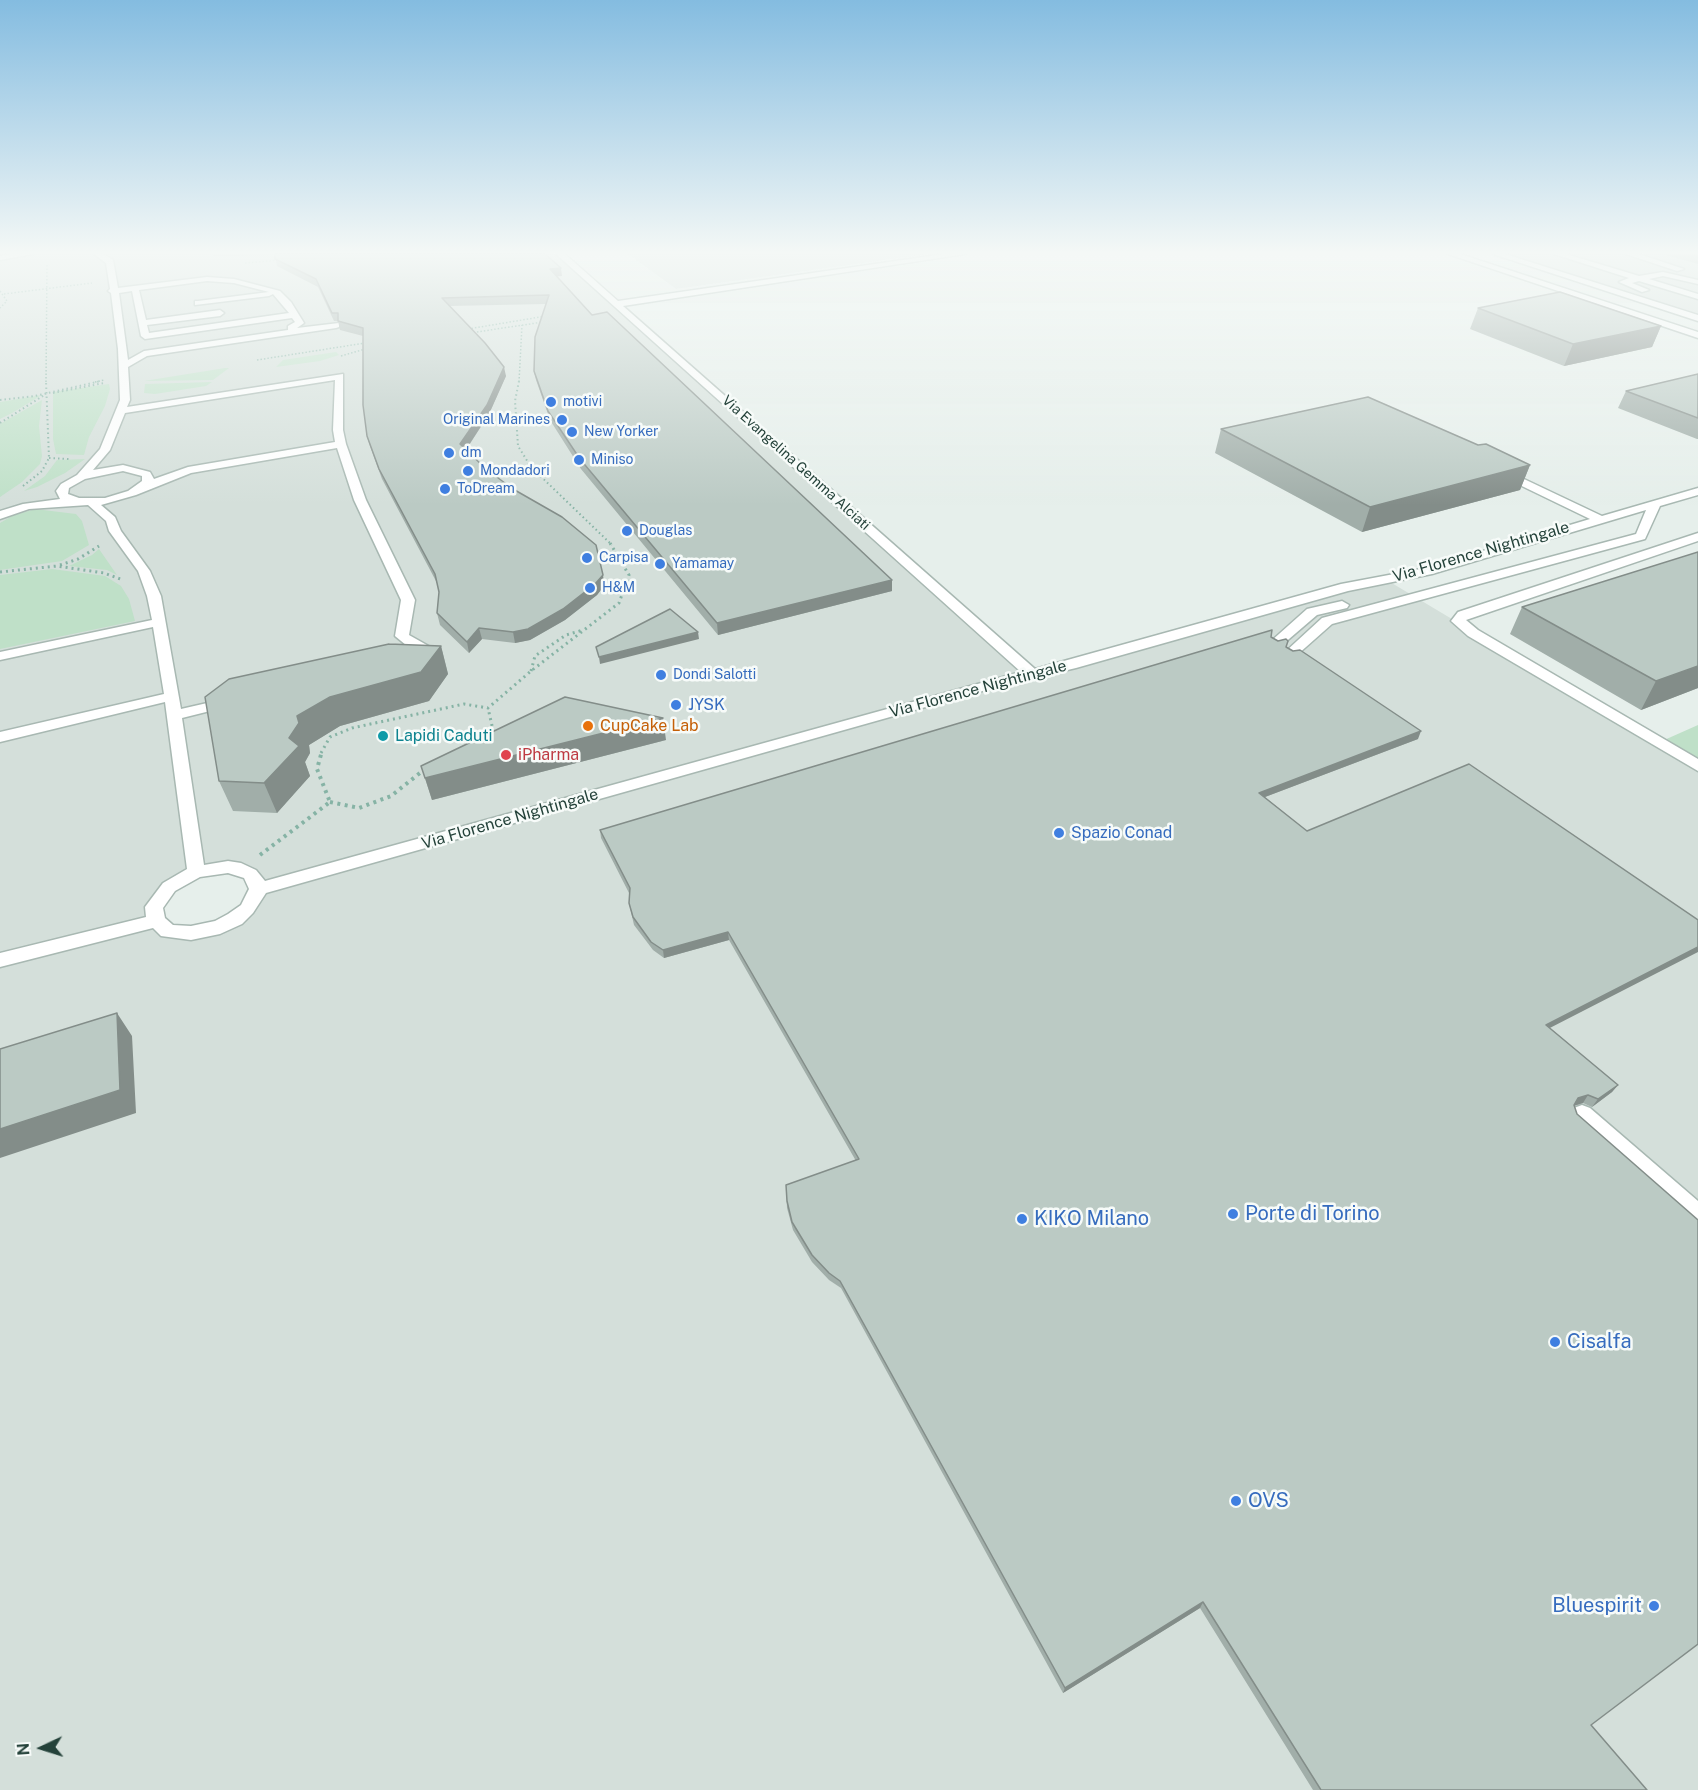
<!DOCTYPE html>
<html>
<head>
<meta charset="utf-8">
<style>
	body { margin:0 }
	#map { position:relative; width:1698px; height:1790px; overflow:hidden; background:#e6efeb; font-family:"Public Sans",sans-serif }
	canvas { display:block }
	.north { position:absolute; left:12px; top:1718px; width:60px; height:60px; -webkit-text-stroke:4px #f7fbf9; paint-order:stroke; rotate:266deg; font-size:16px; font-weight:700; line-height:24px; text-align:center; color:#24423a }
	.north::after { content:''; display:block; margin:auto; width:21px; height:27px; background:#24423a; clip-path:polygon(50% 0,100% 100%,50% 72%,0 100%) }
</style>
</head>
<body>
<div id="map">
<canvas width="1698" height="1790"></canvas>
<div class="north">N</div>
</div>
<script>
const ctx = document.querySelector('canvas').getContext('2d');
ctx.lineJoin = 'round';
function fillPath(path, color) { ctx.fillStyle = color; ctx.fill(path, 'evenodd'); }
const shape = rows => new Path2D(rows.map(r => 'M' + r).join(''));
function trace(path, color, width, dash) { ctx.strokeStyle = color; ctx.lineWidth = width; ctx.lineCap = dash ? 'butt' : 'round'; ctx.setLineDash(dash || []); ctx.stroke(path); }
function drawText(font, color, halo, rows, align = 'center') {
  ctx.font = font + ' "Public Sans",sans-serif'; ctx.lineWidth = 5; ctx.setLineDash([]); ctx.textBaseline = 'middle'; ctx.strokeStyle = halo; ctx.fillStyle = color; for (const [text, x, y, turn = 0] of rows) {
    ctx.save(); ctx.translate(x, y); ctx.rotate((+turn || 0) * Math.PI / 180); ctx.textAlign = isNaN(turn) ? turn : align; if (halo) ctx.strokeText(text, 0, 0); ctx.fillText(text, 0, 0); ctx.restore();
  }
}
fillPath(shape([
	[0,254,562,254,1031,673,1385,579,1698,766,1698,1790,0,1790],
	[241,869,256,898,203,932,161,927,154,916,181,879],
	[628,254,928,254,676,289],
	[1506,254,1698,254,1698,314]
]), '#d4dfda');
fillPath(shape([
	[336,352,339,355,320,361,276,367,283,360],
	[225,368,229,368,213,380,144,381],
	[212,382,206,386,155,394,144,393,145,384],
	[109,384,110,389,105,406,89,437,84,455,56,454,53,439,53,392],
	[42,395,12,413,0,419,0,402],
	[42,400,39,426,42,456,40,464,22,482,0,497,0,424],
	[85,459,65,473,37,487,24,491,45,476,57,460],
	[35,509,76,514,82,521,89,545,62,561,0,570,0,523,12,516],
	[99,549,117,575,107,570,69,566,92,555],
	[52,569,105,576,121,586,129,599,135,621,0,649,0,575],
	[1698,725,1698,762,1662,741]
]), '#bfe0c8');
const minor = shape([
	[11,254,33,254,0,260,0,256,11,254],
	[94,254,103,254,113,260,118,288,207,277,234,279,280,291,291,302,304,323,297,328,339,323,339,327,336,328,147,356,128,367,130,400,127,407,343,374,343,430,346,444,366,500,415,600,409,635,441,653,434,657,426,656,412,650,395,636,401,600,354,500,337,448,191,473,136,495,101,505,115,517,121,531,150,571,161,596,181,709,229,698,236,702,234,705,182,718,204,865,228,861,241,863,256,870,265,881,1021,672,556,254,565,254,618,301,944,254,965,254,623,306,1035,669,1341,584,1426,568,1590,519,1497,474,1497,470,1505,470,1602,516,1698,488,1698,495,1660,506,1645,539,1332,624,1297,655,1292,656,1285,652,1322,618,1636,534,1646,510,1432,574,1348,591,1076,668,1000,686,266,893,253,913,242,924,220,934,191,940,161,936,153,928,0,967,0,953,146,917,145,907,163,883,187,869,165,702,0,742,0,732,164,694,153,627,0,660,0,652,152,620,147,596,138,571,109,531,106,521,88,505,29,509,0,519,0,511,23,504,60,499,56,491,61,484,77,475,100,449,120,400,118,349,111,293,108,291,110,289,106,263,94,254],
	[207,281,234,283,269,292,198,301,195,301,195,305,269,296,273,294,289,313,149,333,147,325,220,316,224,313,220,310,146,320,139,290,207,281],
	[132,291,141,336,145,339,292,318,295,322,288,326,288,330,144,351,128,360,119,293,132,291],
	[335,380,333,430,335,442,188,467,154,479,150,472,123,465,93,470,110,450,125,413,335,380],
	[123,471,142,476,142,481,128,491,105,498,79,498,68,494,69,488,85,479,123,471],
	[228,873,244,878,249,889,241,905,228,914,215,921,191,926,173,925,165,918,163,908,175,891,200,877,228,873],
	[1448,254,1460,254,1698,332,1698,338,1448,254],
	[1493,254,1505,254,1698,315,1698,321,1493,254],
	[1554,254,1566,254,1639,276,1663,272,1698,280,1698,284,1663,276,1649,279,1698,294,1698,299,1639,281,1632,283,1649,290,1642,292,1619,282,1629,278,1554,254],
	[1626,254,1639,254,1684,269,1677,271,1626,254],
	[1698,533,1698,541,1466,620,1478,630,1698,759,1698,771,1468,636,1451,621,1458,612,1698,533],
	[1342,601,1349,605,1347,608,1317,615,1282,645,1277,646,1270,642,1307,609,1342,601],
	[1582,1105,1590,1108,1698,1201,1698,1225,1690,1222,1574,1120,1571,1114,1574,1108,1582,1105]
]);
trace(minor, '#a8b8b2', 3);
trace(shape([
	[245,263,280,260],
	[0,291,7,301,0,308],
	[4,294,92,283],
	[468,329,546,316],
	[470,333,543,322],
	[341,356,365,349],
	[257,360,365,343],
	[46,382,47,264],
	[95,382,104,380],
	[519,382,522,325]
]), '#86b3a5', 1.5, [1.5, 2]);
trace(shape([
	[519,381,515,401,518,446,531,467,612,545],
	[53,393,104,383],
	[0,400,35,396,101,381],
	[0,423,46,394],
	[49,458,69,459],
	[23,486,42,471,49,458,46,381]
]), '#86b3a5', 2, [1.5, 3]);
trace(shape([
	[60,565,78,559,99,546],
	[0,572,57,566,104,573,123,580],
	[531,671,535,656,566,635,583,630],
	[487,735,493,730,488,708],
	[321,753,330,737,352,728,464,704,488,708,531,671,619,603,629,575,610,543]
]), '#86b3a5', 3, [2, 4]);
trace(shape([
	[330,802,359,808,391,796,425,769],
	[260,855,330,802,317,769,322,751]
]), '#86b3a5', 4, [3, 4.5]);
fillPath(minor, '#fff');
fillPath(shape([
	[212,254,545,254,562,276,557,276,592,315,892,580,892,591,718,635,581,469,550,420,536,380,534,371,546,304,449,306,506,376,489,414,466,450,603,575,604,586,597,595,565,620,530,640,515,643,482,639,469,653,440,625,437,613,439,592,437,583,382,479,370,446,367,436,363,336,340,330,338,321,334,321,318,287,277,266,275,255,213,256],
	[1662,254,1698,254,1698,264],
	[1478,308,1661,326,1652,347,1564,366,1470,329],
	[1698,374,1698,439,1697,439,1618,408,1626,391],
	[1221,429,1530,465,1520,490,1362,532,1215,453],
	[1522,607,1698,688,1641,710,1510,634],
	[1271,637,1418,739,1265,797,1550,1028,1618,1085,1612,1092,1592,1107,1583,1103,1574,1106,1591,1725,1647,1790,1313,1790,1200,1608,1063,1693,841,1288,829,1280,812,1262,793,1230,787,1208,786,1185,856,1161,729,940,664,958,653,950,634,925,629,903,629,893,601,838,600,830],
	[441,646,448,674,429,701,340,726,309,745,310,753,305,762,310,776,277,813,233,811,219,781],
	[666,740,432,800,421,766]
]), '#a1aea9');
fillPath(shape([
	[561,268,562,276,551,277,550,269],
	[1661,326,1652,347,1564,366,1573,344],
	[504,367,506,376,489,414,463,454,460,444],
	[1530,465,1520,490,1362,532,1370,507],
	[603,575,604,586,597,595,565,620,530,640,515,643,513,632],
	[892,580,892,591,718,635,717,623],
	[479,628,482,639,469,653,467,642],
	[698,632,699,639,600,664,599,657],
	[441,646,448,674,429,701,340,726,309,745,310,753,305,762,310,776,277,813,264,783,297,716,330,697],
	[1698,666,1698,688,1641,710,1656,681],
	[663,718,666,740,432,800,425,778],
	[1421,731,1418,739,1257,800,1259,793],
	[728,932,729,940,664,958,663,950],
	[1698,947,1698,952,1542,1032,1546,1025],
	[117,1013,132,1036,136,1113,0,1158,0,1129],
	[1618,1085,1612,1092,1592,1107,1598,1099],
	[1588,1095,1583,1103,1573,1106,1578,1098],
	[1203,1602,1200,1608,1063,1693,1065,1688]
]), '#838d89');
const building = shape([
	[275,254,545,254,561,268,550,269,592,315,607,312,892,580,717,623,580,459,548,411,534,371,535,337,549,295,442,298,485,343,504,367,487,405,460,444,486,469,513,489,562,517,596,545,603,575,595,584,563,609,528,629,513,632,479,628,467,642,437,613,439,592,435,574,379,469,367,436,363,405,363,328,338,321,338,313,332,313,316,279,275,259,275,254],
	[1560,292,1661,326,1573,344,1478,308,1560,292],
	[1698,374,1698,418,1626,391,1698,374],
	[1368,397,1478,445,1486,444,1530,465,1370,507,1221,429,1368,397],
	[1698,552,1698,666,1656,681,1522,607,1698,552],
	[670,609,698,632,599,657,596,647,670,609],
	[1272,630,1271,637,1278,641,1286,639,1288,641,1286,647,1293,651,1300,650,1421,731,1259,793,1307,831,1469,764,1698,920,1698,947,1546,1025,1618,1085,1598,1099,1588,1095,1578,1098,1574,1105,1577,1114,1698,1220,1698,1644,1591,1725,1647,1790,1321,1790,1203,1602,1065,1688,840,1281,829,1273,812,1255,792,1222,787,1201,786,1185,859,1159,728,932,663,950,651,942,633,917,629,903,630,888,600,830,1272,630],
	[389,644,441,646,421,672,330,697,297,716,299,723,289,738,299,746,264,783,219,781,205,697,229,679,389,644],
	[565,697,663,718,425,778,421,766,565,697],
	[117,1013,120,1090,0,1129,0,1049,117,1013]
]);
fillPath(building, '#bbcac4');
trace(building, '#838d89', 1.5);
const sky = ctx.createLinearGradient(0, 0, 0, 505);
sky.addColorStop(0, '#84bce0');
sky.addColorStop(0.5, '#f4f8f6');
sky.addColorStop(1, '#f4f8f600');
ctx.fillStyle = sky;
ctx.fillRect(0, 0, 1698, 505);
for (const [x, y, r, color] of [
	[551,402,6,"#3f7fe0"],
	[562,420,6,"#3f7fe0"],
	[572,432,6,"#3f7fe0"],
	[449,453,6,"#3f7fe0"],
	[579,460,6,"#3f7fe0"],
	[468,471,6,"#3f7fe0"],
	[445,489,6,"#3f7fe0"],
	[627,531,6,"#3f7fe0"],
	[587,558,6,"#3f7fe0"],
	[660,564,6,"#3f7fe0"],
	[590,588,6,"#3f7fe0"],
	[661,675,6,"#3f7fe0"],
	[676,705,6,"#3f7fe0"],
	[588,726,6,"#e8710a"],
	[383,736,6,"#0f9aa8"],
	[506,755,6,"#e0444e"],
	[1059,833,6,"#3f7fe0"],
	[1233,1214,6,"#3f7fe0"],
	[1022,1219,6,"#3f7fe0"],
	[1555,1342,6,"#3f7fe0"],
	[1236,1501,6,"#3f7fe0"],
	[1654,1606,6,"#3f7fe0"]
]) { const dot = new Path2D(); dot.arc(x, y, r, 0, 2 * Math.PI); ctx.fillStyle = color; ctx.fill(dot); trace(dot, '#f7fbf9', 2); }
drawText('14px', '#366cbe', '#f7fbf9', [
	["motivi",563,402],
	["Original Marines",550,420,"right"],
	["New Yorker",584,432],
	["dm",461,453],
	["Miniso",591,460],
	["Mondadori",480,471],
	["ToDream",457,489],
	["Douglas",639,531],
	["Carpisa",599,558],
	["Yamamay",672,564],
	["H&M",602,588],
	["Dondi Salotti",673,675]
], 'left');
drawText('14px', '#24423a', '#f7fbf9', [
	["Via Evangelina Gemma Alciati",796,463,42]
]);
drawText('16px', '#24423a', '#f7fbf9', [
	["Via Florence Nightingale",1481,552,-16],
	["Via Florence Nightingale",978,689,-15],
	["Via Florence Nightingale",510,819,-16]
]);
drawText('16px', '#366cbe', '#f7fbf9', [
	["JYSK",688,705],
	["Spazio Conad",1071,833]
], 'left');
drawText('16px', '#c56008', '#f7fbf9', [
	["CupCake Lab",600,726]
], 'left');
drawText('16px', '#0d838f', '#f7fbf9', [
	["Lapidi Caduti",395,736]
], 'left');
drawText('16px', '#be3a42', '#f7fbf9', [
	["iPharma",518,755]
], 'left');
drawText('20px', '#366cbe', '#f7fbf9', [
	["Porte di Torino",1245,1214],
	["KIKO Milano",1034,1219],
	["Cisalfa",1567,1342],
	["OVS",1248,1501],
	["Bluespirit",1642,1606,"right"]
], 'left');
</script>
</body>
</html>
